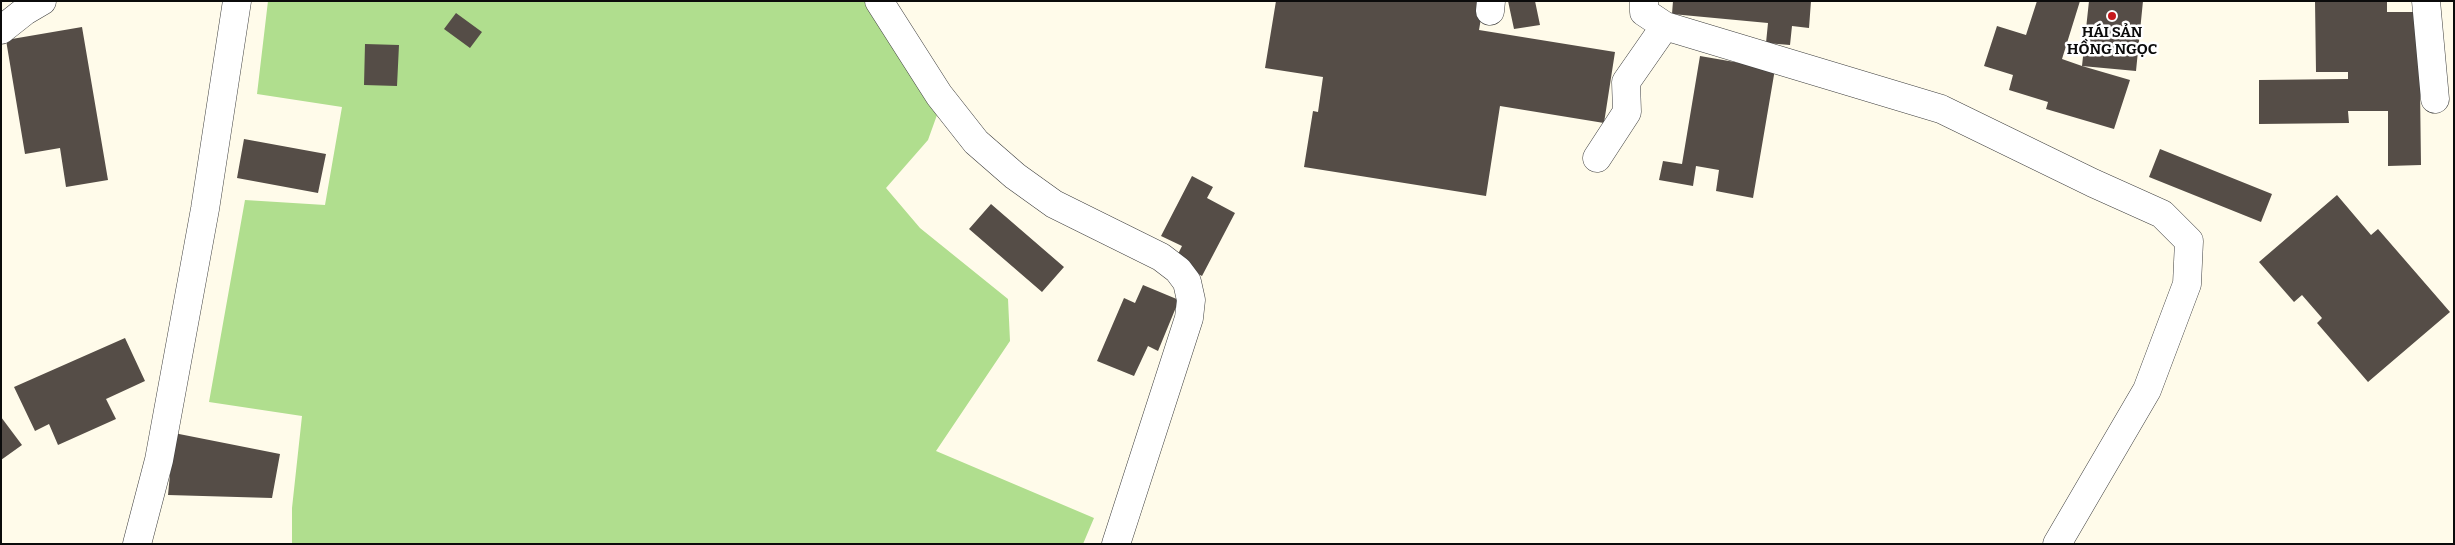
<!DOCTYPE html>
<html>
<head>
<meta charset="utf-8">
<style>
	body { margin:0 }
	#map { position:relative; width:2455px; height:545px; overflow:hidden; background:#fffbea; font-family:Bitter,serif }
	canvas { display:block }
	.frame { position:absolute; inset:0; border:2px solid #0b0b0b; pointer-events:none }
</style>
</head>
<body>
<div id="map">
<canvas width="2455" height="545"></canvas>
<div class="frame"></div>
</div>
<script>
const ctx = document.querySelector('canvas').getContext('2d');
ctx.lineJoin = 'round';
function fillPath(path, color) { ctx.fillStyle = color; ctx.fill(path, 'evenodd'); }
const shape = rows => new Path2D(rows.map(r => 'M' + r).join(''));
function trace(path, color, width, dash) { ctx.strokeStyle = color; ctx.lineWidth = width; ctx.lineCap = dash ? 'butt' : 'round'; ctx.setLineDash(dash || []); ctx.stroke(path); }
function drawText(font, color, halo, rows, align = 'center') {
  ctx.font = font + ' Bitter,serif'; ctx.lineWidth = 5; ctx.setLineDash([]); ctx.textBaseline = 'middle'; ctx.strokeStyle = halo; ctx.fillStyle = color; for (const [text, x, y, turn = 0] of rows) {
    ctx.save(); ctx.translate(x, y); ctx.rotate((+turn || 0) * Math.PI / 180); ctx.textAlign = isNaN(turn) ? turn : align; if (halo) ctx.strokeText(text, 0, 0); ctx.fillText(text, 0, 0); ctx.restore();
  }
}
fillPath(shape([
	[268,1,867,1,937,115,928,140,886,188,920,228,1008,299,1010,341,936,451,1094,518,1083,544,292,544,292,508,302,416,209,402,245,200,325,205,342,107,257,94]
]), '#b0de8e');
fillPath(shape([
	[1276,1,1484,1,1479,30,1615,52,1604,123,1500,106,1486,196,1304,167,1313,111,1318,112,1323,77,1265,68],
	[1508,1,1535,1,1540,25,1514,29],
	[1673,1,1811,1,1809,28,1792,26,1790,45,1766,43,1768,23,1672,14],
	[2037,1,2080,1,2062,59,2082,66,2089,1,2143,1,2136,71,2082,66,2130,80,2114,129,2046,109,2048,102,2009,90,2013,75,1984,66,1997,26,2026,35],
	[2315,1,2387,1,2387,12,2419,12,2421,165,2388,166,2388,111,2348,111,2349,123,2259,124,2259,80,2348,79,2348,72,2316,72],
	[456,13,482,32,470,48,444,29],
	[82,27,108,180,66,187,60,148,25,154,6,40],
	[365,44,399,45,397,86,364,85],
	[1700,56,1775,69,1753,198,1716,191,1719,170,1696,166,1693,186,1659,180,1663,161,1682,164],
	[244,139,326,154,318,193,237,178],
	[2160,149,2272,194,2261,222,2149,177],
	[1192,176,1213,187,1207,198,1235,213,1202,276,1174,262,1182,246,1161,236],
	[2337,195,2371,235,2378,229,2450,312,2368,382,2317,323,2322,318,2302,295,2294,302,2259,262],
	[991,204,1064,267,1042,292,969,229],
	[1143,285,1179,300,1158,351,1148,346,1134,376,1097,361,1124,298,1135,303],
	[125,338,145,381,106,399,116,419,58,445,49,424,35,431,14,387],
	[1,417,22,445,1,460],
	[174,433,280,454,272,498,168,495]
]), '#554d47');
const street = shape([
	[879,1,939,95,976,142,1015,176,1054,204,1161,257,1178,270,1187,282,1191,300,1189,318,1116,544],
	[1644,1,1644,12,1665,26,1941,109,2093,183,2162,214,2189,241,2187,284,2147,390,2057,544],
	[2426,1,2435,99],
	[1490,11,1491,1],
	[1,30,25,11,42,1],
	[1597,158,1627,112,1626,82,1665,26],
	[137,544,159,460,205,209,237,1]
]);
trace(street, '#3e3e3e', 29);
trace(street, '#fff', 28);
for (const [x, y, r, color] of [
	[2112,16,5,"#c6191c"]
]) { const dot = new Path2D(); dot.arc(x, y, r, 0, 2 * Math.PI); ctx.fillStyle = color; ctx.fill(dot); trace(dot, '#fff', 2); }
drawText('bold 15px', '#0b0b0b', '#fff', [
	["HÁI SẢN",2112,33],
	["HỒNG NGỌC",2112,50]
]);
</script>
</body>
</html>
